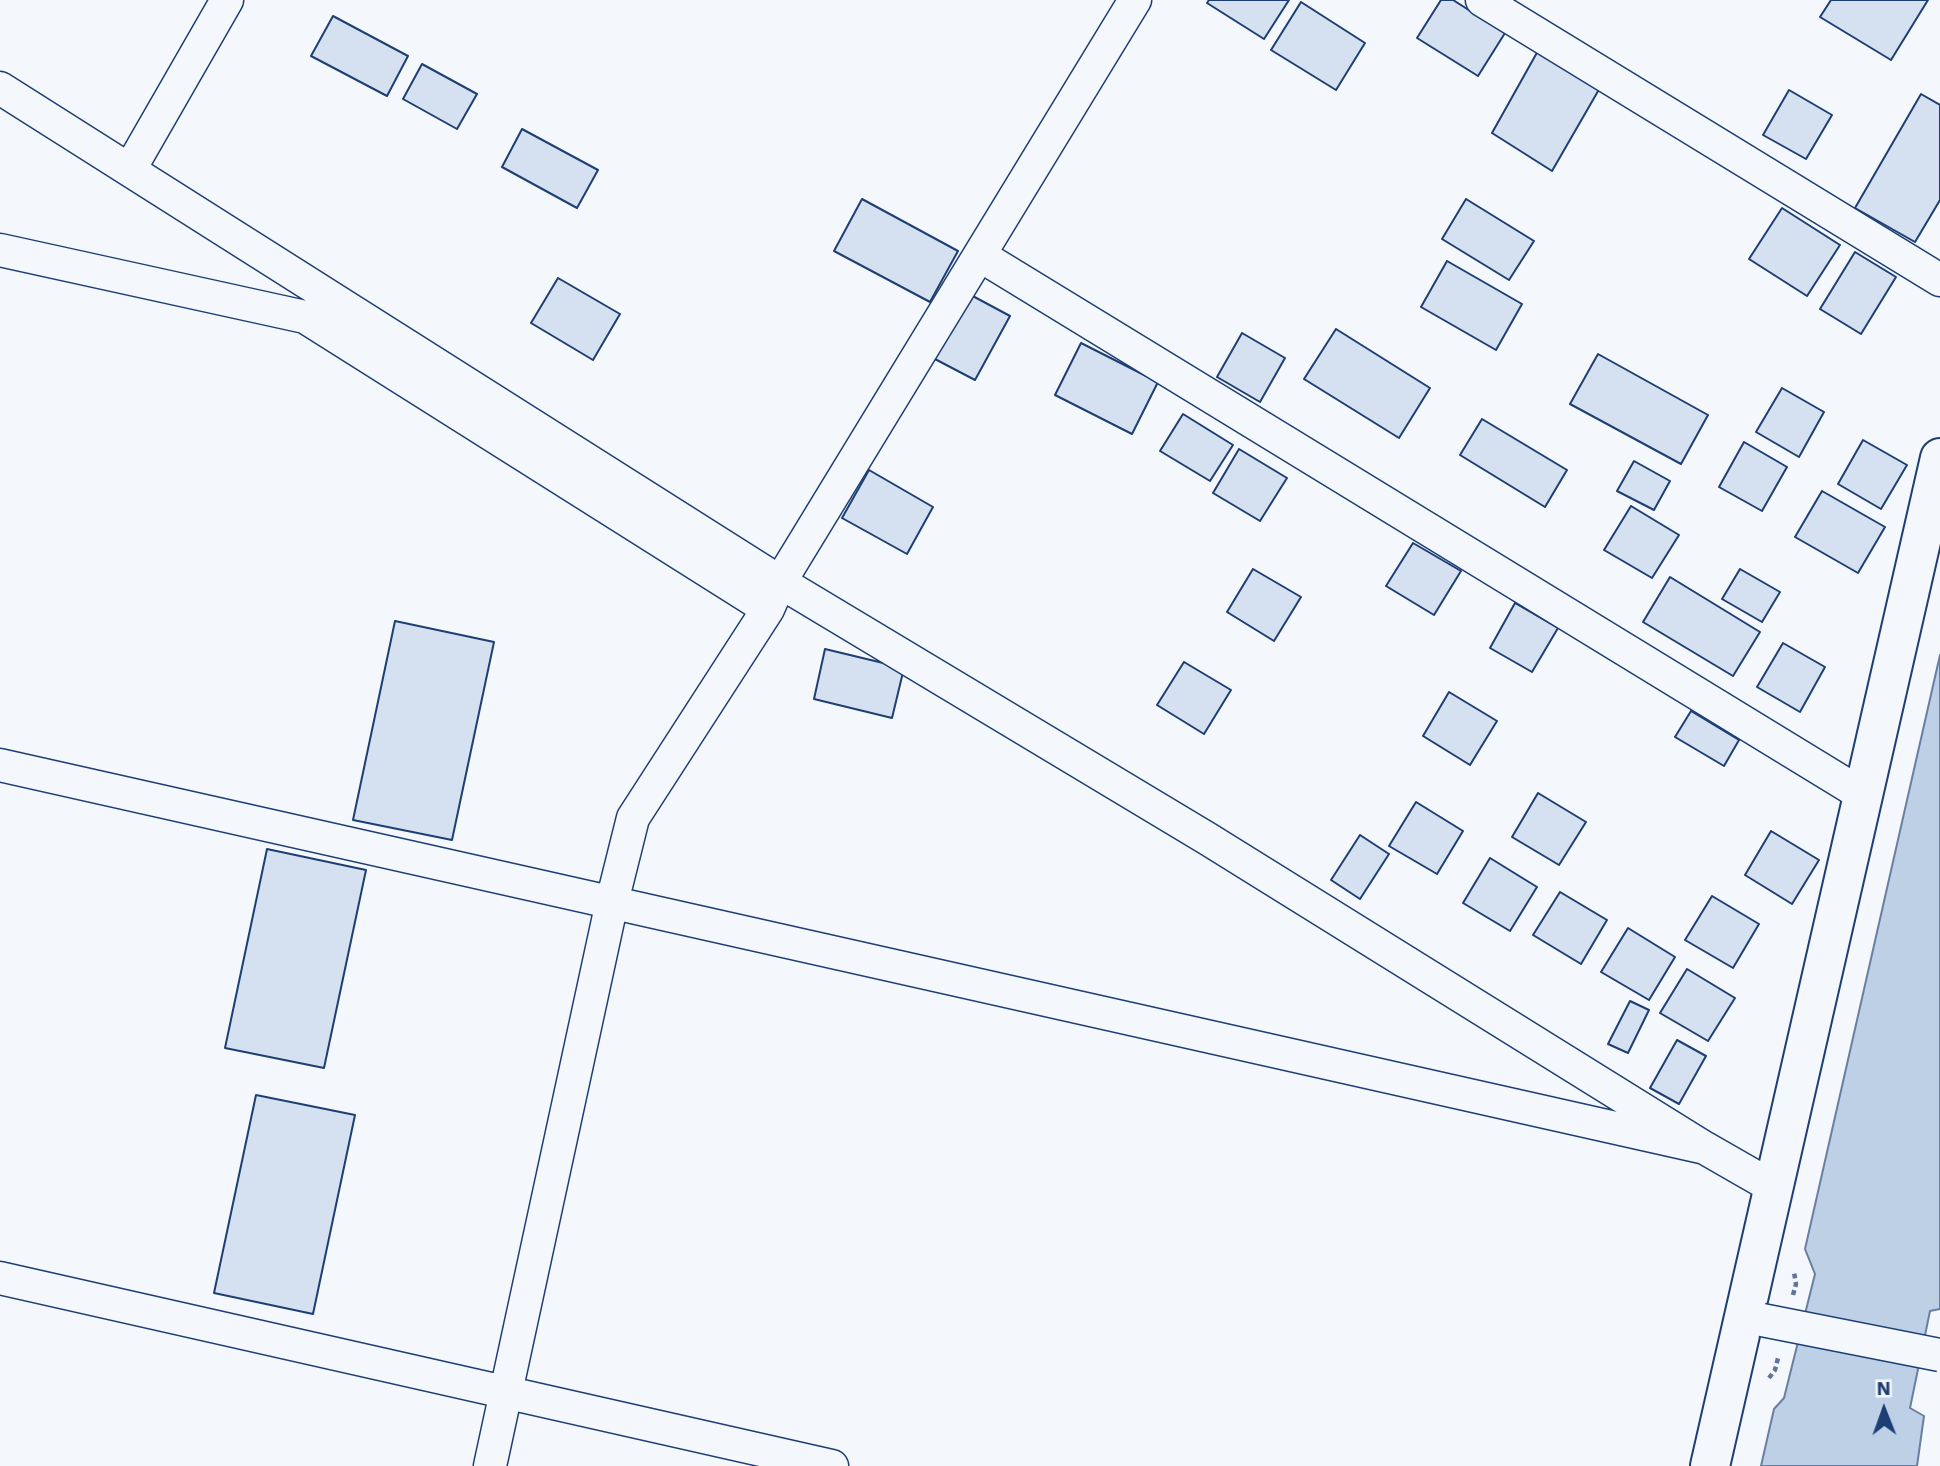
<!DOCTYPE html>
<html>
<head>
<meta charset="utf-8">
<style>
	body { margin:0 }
	#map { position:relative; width:1940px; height:1466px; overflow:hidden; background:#f4f7fb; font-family:"Work Sans",sans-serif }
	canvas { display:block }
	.north { position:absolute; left:1849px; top:1375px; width:70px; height:70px; -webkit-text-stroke:5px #f4f7fb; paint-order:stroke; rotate:359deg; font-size:19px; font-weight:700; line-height:28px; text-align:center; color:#1d3f73 }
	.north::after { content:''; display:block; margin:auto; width:24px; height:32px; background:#1d3f73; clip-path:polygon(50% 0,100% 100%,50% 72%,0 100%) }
</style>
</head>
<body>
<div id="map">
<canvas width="1940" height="1466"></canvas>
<div class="north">N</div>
</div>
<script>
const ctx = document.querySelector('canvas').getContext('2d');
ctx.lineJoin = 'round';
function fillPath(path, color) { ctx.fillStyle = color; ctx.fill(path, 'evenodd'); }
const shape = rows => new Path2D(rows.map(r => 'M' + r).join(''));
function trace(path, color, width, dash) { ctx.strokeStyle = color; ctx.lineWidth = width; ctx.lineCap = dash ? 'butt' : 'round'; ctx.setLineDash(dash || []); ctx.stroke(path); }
const water = shape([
	[1940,655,1940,1309,1930,1311,1910,1408,1924,1416,1917,1466,1761,1466,1774,1409,1784,1398,1815,1274,1805,1249,1940,655]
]);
fillPath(water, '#bed0e5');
trace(water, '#687fa3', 2);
const building = shape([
	[1209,0,1289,0,1264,39,1207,3,1209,0],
	[1441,0,1453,0,1505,33,1478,76,1417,38,1441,0],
	[1831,0,1928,0,1891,60,1820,17,1831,0],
	[1301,2,1365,43,1336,90,1271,50,1301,2],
	[333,16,408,56,387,96,311,56,333,16],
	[1539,49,1601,86,1552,171,1492,133,1539,49],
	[422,64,477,94,457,129,403,99,422,64],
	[1789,90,1832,115,1806,159,1763,135,1789,90],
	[1921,94,1940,105,1940,200,1915,242,1855,208,1921,94],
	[522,129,598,170,577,208,502,167,522,129],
	[862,199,958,251,930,302,834,251,862,199],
	[1466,199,1534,241,1509,280,1442,239,1466,199],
	[1782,208,1840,245,1807,296,1749,259,1782,208],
	[1855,252,1896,277,1861,334,1820,309,1855,252],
	[1447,261,1522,304,1496,350,1421,307,1447,261],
	[558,278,620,314,593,360,531,323,558,278],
	[969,294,1010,316,975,380,933,358,969,294],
	[1336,329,1430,388,1399,438,1304,379,1336,329],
	[1242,333,1285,358,1260,402,1217,377,1242,333],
	[1081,343,1158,382,1132,434,1055,395,1081,343],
	[1598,354,1708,415,1681,464,1570,404,1598,354],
	[1782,388,1824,412,1799,457,1756,432,1782,388],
	[1183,414,1233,445,1210,481,1160,451,1183,414],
	[1482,419,1567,470,1545,507,1460,455,1482,419],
	[1863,440,1907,465,1881,509,1838,484,1863,440],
	[1744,442,1787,467,1762,511,1719,487,1744,442],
	[1239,449,1287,478,1260,521,1213,493,1239,449],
	[1634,461,1670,481,1654,510,1617,491,1634,461],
	[869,470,933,507,907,554,842,518,869,470],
	[1822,491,1885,527,1858,573,1795,537,1822,491],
	[1631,506,1679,535,1652,578,1604,550,1631,506],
	[1413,543,1461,571,1434,615,1386,586,1413,543],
	[1253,569,1301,597,1274,641,1227,612,1253,569],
	[1740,569,1780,592,1762,622,1722,599,1740,569],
	[1670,577,1760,632,1733,676,1643,622,1670,577],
	[1515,603,1558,628,1532,672,1490,648,1515,603],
	[395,621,494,642,452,840,353,820,395,621],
	[1783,643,1825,667,1800,712,1757,687,1783,643],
	[825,649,904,668,892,718,814,699,825,649],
	[1184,662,1231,690,1204,734,1157,705,1184,662],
	[1449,692,1497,721,1470,765,1423,736,1449,692],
	[1691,711,1739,740,1724,766,1675,737,1691,711],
	[1538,793,1586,822,1559,865,1512,837,1538,793],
	[1416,802,1463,831,1437,874,1389,846,1416,802],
	[1771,831,1819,860,1792,904,1745,875,1771,831],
	[1360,835,1389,854,1360,899,1331,880,1360,835],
	[267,849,366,870,324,1068,225,1048,267,849],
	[1490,858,1537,887,1510,931,1463,903,1490,858],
	[1560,892,1607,920,1581,964,1533,935,1560,892],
	[1712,896,1759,924,1733,968,1685,940,1712,896],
	[1628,928,1675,957,1649,1000,1601,972,1628,928],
	[1687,969,1735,998,1708,1041,1660,1013,1687,969],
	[1630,1001,1649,1010,1628,1053,1608,1044,1630,1001],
	[1677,1040,1706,1056,1679,1104,1650,1088,1677,1040],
	[256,1095,355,1115,313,1314,214,1293,256,1095]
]);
fillPath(building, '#d5e0f0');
trace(building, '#1d3f73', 2);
const street = shape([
	[1482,0,1940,280],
	[0,88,780,582,1208,839,1705,1148],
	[130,169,227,0],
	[0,250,305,317,768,609],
	[981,256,1863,795],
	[0,765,1705,1148,1773,1187],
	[0,1278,832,1466],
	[490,1466,612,902,633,818,768,609,780,582,1135,0]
]);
const secondary = shape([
	[1710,1466,1940,458]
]);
trace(street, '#1d3f73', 35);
trace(secondary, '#1d3f73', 42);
trace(shape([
	[1793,1295,1796,1284,1794,1272],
	[1769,1378,1775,1370,1778,1358]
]), '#5e769c', 4.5, [5, 3.5]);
trace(street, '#f4f7fb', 32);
trace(secondary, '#f4f7fb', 38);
const streetBridge = shape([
	[1762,1320,1940,1355]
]);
trace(streetBridge, '#1d3f73', 35, []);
trace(streetBridge, '#f4f7fb', 32);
</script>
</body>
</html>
